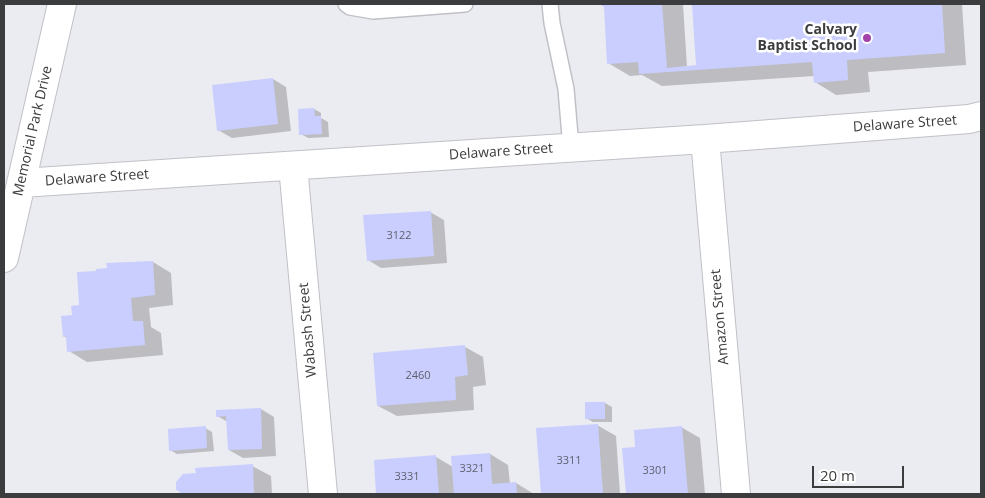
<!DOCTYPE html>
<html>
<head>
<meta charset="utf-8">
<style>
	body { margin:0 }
	#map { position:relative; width:985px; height:498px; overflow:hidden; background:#ebecf2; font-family:"Open Sans",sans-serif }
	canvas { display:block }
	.frame { position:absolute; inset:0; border:5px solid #3b3c3e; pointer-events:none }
	.scale { position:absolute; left:812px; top:466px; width:92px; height:22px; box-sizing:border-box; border:2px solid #3b3c3e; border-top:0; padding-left:6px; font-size:15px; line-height:18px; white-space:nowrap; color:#3b3c3e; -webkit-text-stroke:4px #fff; paint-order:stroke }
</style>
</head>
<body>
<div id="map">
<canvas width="985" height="498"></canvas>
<div class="frame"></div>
<div class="scale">20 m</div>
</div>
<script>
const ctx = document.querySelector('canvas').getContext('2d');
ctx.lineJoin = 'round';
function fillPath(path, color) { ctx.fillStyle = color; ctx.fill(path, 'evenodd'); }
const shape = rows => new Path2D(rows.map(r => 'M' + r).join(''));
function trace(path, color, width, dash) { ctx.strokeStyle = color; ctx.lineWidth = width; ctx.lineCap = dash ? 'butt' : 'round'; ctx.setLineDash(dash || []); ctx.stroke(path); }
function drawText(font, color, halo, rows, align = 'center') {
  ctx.font = font + ' "Open Sans",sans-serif'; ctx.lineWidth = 5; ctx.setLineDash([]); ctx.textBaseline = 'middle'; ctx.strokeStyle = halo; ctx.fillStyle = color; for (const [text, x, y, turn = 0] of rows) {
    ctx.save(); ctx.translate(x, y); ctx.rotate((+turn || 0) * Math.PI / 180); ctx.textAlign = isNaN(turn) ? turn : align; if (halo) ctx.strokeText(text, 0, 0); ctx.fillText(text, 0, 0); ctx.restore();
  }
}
fillPath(shape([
	[601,4,683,4,687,67,698,66,693,4,962,4,966,65,868,72,870,92,836,95,815,82,814,76,662,86,642,75,630,76,608,63,605,7],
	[273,79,286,87,291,131,232,138,218,130],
	[314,109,321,113,321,118,328,122,329,137,308,138,301,134],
	[430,212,444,220,447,263,381,268,368,260],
	[153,262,171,273,173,305,149,308,151,327,161,333,163,355,87,362,69,351,67,338,64,336,98,272],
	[465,347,483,357,486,385,473,387,474,410,397,416,378,406],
	[605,403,612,407,612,422,593,422,586,418],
	[261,409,274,417,276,456,243,458,229,450,228,422,217,416],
	[597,425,616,436,620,494,542,494,537,429],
	[681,427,700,438,705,494,627,494,624,449,636,448],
	[205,428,212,432,214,451,177,454,170,450],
	[490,454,508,465,510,484,516,483,534,494,378,494,376,461,436,457,453,467],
	[252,466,271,476,272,494,181,494,181,492]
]), '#0003');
fillPath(shape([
	[599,4,662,4,667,68,696,65,692,4,942,4,945,53,847,60,848,80,814,83,812,62,639,74,638,62,607,64,604,7],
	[273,78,278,124,217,131,212,85],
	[314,108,315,116,321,116,322,134,299,135,298,109],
	[431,211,434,256,367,261,363,215],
	[153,261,155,295,131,298,133,321,143,321,145,345,67,352,66,336,63,337,61,316,72,315,71,306,79,305,77,272,96,271,96,269,107,268,106,263],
	[465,345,468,375,455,377,456,400,377,406,373,353],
	[585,402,605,402,605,419,585,419],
	[261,408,262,449,228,450,226,416,216,417,216,410],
	[598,424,603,494,541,494,536,428],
	[206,426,207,448,169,451,168,429],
	[682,426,688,494,626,494,622,448,635,447,634,430],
	[490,453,492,484,516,482,517,494,454,494,451,456],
	[436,455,439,494,376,494,374,460],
	[253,464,254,494,180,494,179,491,176,490,176,482,183,474,196,473,195,468]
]), '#c9cefe');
const service = shape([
	[346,4,350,7,373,11,465,4],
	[550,4,552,23,566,89,571,148]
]);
const minor = shape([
	[705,139,736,494],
	[293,166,323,494],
	[21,183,705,139,969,119,981,116],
	[4,258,62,4]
]);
trace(service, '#c0c0c7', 18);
trace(minor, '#c0c0c7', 30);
trace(service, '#fff', 15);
trace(minor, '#fff', 28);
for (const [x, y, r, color] of [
	[867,38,5,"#a242aa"]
]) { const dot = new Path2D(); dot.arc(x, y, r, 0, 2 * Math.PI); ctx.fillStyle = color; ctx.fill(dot); trace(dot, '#fff', 2); }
drawText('11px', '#5e606e', null, [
	["3122",399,236],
	["2460",418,376],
	["3311",569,461],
	["3321",472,469],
	["3301",655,471],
	["3331",407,477]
]);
drawText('bold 14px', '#3b3c3e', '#fff', [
	["Calvary",857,30],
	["Baptist School",857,46]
], 'right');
drawText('14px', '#3b3c3e', '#fff', [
	["Delaware Street",905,124,-4],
	["Memorial Park Drive",33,131,-77],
	["Delaware Street",501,152,-4],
	["Delaware Street",97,178,-4],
	["Amazon Street",720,317,-95],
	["Wabash Street",308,330,-95]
]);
</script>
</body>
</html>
